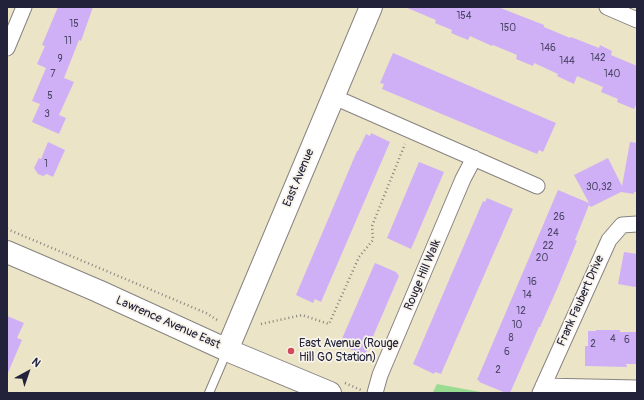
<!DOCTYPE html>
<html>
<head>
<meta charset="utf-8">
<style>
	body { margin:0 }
	#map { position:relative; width:644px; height:400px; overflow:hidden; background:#ece4c6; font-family:Pangolin,sans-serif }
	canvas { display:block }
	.frame { position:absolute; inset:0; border:8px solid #22223b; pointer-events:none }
	.north { position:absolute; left:8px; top:352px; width:40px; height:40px; -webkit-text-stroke:3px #f7f3e8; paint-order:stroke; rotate:40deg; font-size:11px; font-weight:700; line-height:16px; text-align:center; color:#22223b }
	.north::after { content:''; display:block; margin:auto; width:14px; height:18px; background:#22223b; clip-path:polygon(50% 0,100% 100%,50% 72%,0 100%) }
</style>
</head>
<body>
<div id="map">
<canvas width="644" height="400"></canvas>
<div class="frame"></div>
<div class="north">N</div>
</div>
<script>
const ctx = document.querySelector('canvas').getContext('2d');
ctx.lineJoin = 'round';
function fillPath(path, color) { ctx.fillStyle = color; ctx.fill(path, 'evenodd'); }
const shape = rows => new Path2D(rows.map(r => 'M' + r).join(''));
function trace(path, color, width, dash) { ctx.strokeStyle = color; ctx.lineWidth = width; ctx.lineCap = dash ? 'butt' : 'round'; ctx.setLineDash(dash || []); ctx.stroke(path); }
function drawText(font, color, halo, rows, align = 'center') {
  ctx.font = font + ' Pangolin,sans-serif'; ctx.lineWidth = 3.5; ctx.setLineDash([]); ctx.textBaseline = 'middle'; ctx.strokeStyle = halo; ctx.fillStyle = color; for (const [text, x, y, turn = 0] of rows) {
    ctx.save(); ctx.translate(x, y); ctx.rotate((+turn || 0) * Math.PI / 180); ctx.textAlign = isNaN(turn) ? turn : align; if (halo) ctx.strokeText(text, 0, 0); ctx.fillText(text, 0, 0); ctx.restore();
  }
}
fillPath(shape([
	[437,384,486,393,435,393,433,392]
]), '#9bdc93');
fillPath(shape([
	[58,7,93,7,81,41,79,40,64,78,74,82,59,115,66,118,59,134,32,122,40,104,32,101,46,68,37,64,45,46,42,45],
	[405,7,498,7,544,25,544,27,570,38,571,37,599,48,600,45,612,51,611,55,637,66,637,103,634,109,617,102,618,99,601,92,603,87,577,76,574,84,557,76,558,74,534,63,533,66,516,59,517,55,493,45,492,46,470,36,468,40,451,33,452,30,435,23,436,20],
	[393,53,556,123,543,152,539,150,537,154,382,89,384,84,380,83],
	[371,133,390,142,321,302,315,299,313,303,296,295,357,151,358,151,366,134,370,136],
	[48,142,65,150,53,177,47,174,43,176,38,174,34,168,39,158,41,159],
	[630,142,637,143,637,192,634,192,634,194,621,192,591,207,589,205,575,240,577,241,557,289,540,327,539,327,510,393,506,393,479,382,480,381,477,380,558,190,589,203,574,175,608,158,622,186],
	[419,162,444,172,411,249,387,238],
	[487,198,513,209,441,374,435,372,434,374,413,364,483,201,485,202],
	[624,252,637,254,637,286,636,286,635,287,618,284],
	[375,263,396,272,399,276,365,355,347,348,348,344,341,341],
	[7,316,24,323,17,338,22,340,7,375],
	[596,330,620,330,620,332,637,332,637,364,626,364,627,367,585,366,585,346,588,346,588,331,596,331]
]), '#cfb0f6');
const lane = shape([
	[209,393,227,351]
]);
const street = shape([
	[607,7,637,20],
	[7,48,24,7],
	[334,97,537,186],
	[543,386,637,388],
	[375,393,380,375,463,179,474,158],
	[540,393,609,240,622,225,637,224]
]);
const secondary = shape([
	[7,252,98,291,227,350,330,393],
	[227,350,371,7]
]);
trace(lane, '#878380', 10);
trace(street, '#878380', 17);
trace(secondary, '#878380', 24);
trace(shape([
	[7,229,206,313,219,321],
	[261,324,302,315,329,324,359,257,373,240,372,226,405,144],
	[345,383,361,390]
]), '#878380', 2.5, [1, 3]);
trace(lane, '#fff', 8);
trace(street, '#fff', 15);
trace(secondary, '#fff', 22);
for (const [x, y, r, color] of [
	[291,351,4,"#d1495b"]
]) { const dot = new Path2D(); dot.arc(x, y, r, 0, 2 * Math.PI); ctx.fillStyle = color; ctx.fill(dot); trace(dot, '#f7f3e8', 1.5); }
drawText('10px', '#4d466a', null, [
	["154",464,16],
	["15",74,24],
	["150",508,28],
	["11",68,41],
	["146",548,48],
	["142",598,58],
	["9",60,59],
	["144",567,61],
	["7",53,74],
	["140",612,74],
	["5",50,96],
	["3",47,114],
	["1",46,164],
	["30,32",599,187],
	["26",559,217],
	["24",553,233],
	["22",548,246],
	["20",542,258],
	["16",532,282],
	["14",527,295],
	["12",521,311],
	["10",517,325],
	["8",511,338],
	["4",613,339],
	["6",627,340],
	["2",593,344],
	["6",507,352],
	["2",498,370]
]);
drawText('12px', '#22223b', '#f7f3e8', [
	["East Avenue",299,178,-67],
	["Rouge Hill Walk",423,275,-67],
	["Frank Faubert Drive",581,301,-66],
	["Lawrence Avenue East",168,323,24]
]);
drawText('12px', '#22223b', '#f7f3e8', [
	["East Avenue (Rouge",299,344],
	["Hill GO Station)",299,358]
], 'left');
</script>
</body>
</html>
